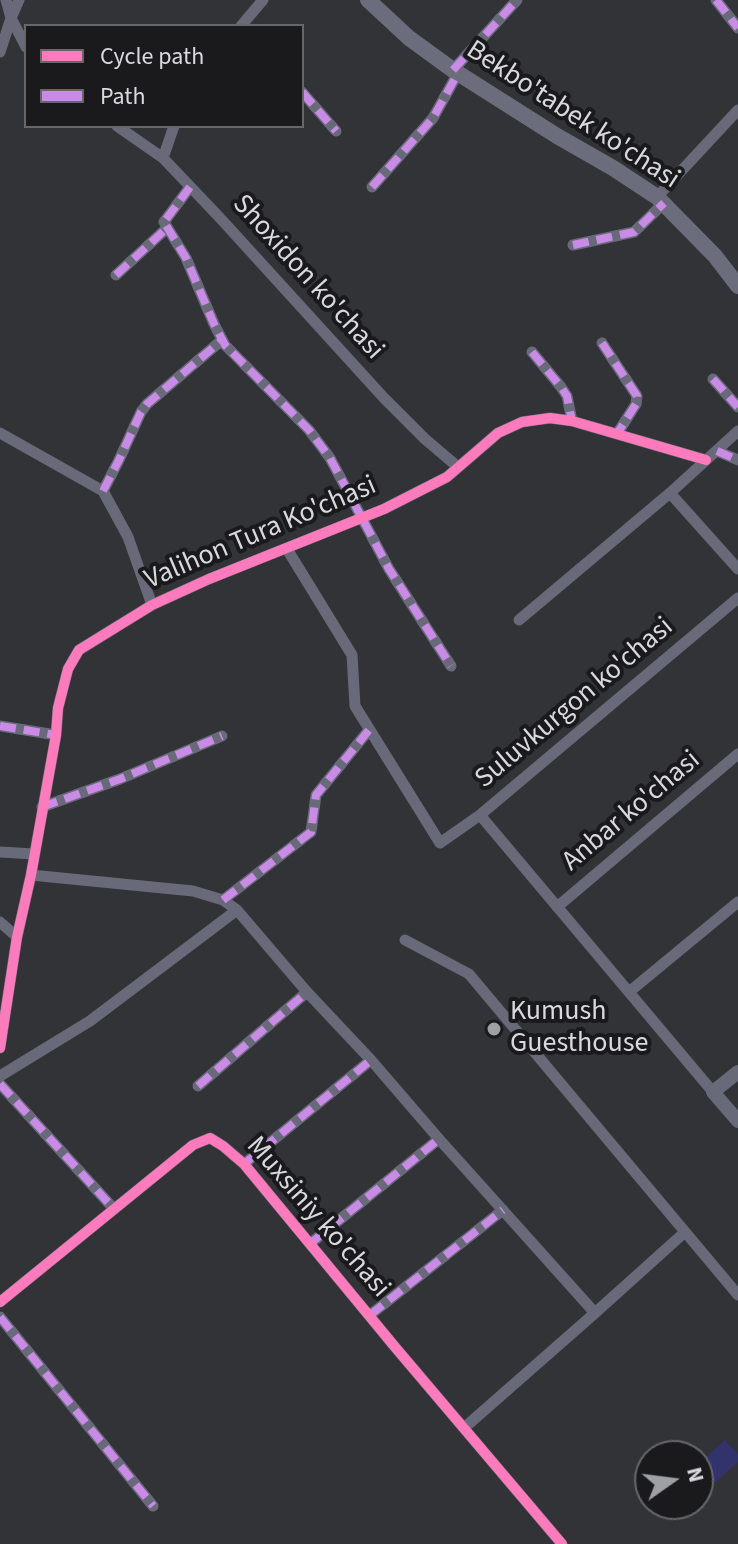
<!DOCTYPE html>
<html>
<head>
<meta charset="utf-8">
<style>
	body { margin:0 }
	#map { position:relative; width:738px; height:1544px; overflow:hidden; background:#323336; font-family:"Source Sans 3",sans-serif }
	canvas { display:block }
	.legend { position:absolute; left:24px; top:24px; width:280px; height:104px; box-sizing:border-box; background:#1a1a1c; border:2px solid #67676a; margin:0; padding:10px 14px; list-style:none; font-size:24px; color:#dadade }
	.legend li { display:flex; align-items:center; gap:16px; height:40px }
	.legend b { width:40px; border:2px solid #67676a }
	.north { position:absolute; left:634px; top:1440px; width:80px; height:80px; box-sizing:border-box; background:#1a1a1c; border:2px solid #67676a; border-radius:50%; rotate:76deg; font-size:22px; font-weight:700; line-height:32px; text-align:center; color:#dadade }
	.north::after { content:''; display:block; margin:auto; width:28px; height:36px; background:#9fa0a3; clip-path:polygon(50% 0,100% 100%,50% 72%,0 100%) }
</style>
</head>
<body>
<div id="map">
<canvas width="738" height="1544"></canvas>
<ul class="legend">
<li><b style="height:10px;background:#fd7abc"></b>Cycle path</li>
<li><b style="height:10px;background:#ca8be6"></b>Path</li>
</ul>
<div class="north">N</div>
</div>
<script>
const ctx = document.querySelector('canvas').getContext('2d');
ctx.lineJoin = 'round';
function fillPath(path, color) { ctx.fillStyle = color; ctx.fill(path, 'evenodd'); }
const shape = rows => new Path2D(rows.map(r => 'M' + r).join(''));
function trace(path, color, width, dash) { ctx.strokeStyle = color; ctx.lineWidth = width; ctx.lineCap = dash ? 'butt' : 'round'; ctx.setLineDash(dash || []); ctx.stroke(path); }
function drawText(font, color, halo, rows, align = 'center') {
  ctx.font = font + ' "Source Sans 3",sans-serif'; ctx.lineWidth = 8; ctx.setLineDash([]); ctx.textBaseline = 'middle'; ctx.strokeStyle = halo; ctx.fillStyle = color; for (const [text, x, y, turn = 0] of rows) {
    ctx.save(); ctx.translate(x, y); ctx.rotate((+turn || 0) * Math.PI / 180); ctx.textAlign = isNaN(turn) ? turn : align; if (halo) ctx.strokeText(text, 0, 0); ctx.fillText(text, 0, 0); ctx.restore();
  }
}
fillPath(shape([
	[725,1440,738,1454,738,1462,709,1488,698,1476,698,1464]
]), '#32336c');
trace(shape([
	[6,0,11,18,26,47],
	[716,0,738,28],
	[241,26,263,0],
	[0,52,11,18,19,0],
	[453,70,517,0],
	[302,92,336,131],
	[117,126,163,158,221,219,384,398,425,439,458,467],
	[163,158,174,126],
	[190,187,164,222,186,258,214,324,225,345,309,430,330,458,389,569,451,666],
	[372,187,433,118,458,73],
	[657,197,738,110],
	[573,245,634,232,664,203],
	[116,275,167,228],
	[602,343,637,396,636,404,617,434],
	[532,352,561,387,567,396,572,421],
	[713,379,738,407],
	[0,433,103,491,128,537,152,605],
	[717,451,738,460],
	[103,491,119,460,141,412,147,404,222,340],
	[670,493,738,569],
	[287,549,352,655,355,706,440,843,480,815,738,598],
	[519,620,670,493,738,431],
	[0,726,56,735],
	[42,807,120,779,222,736],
	[480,815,713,1092],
	[0,852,34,854],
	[31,875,193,891,223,900,237,910,307,992,371,1060,439,1139,595,1313],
	[223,900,311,832,316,795,369,730],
	[557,907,738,754],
	[0,922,17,937],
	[405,940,469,974,738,1295],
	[629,992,738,902],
	[0,1048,17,937,31,875,56,735,58,708,68,669,79,650,152,605,209,579,384,509,447,477,498,433,522,422,550,418,572,421,706,460],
	[0,1076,90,1021,237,910],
	[0,1084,114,1209],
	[198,1086,307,992],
	[244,1164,371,1060],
	[311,1243,439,1139],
	[0,1302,193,1145,210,1138,223,1146,244,1164,395,1347,562,1544],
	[370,1315,503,1210],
	[0,1317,153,1506],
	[464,1428,595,1313,685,1232]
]), '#686a79', 11);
trace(shape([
	[738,1072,713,1092,738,1121]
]), '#686a79', 14);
trace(shape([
	[368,0,409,38,453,70,557,136,613,168,657,197,715,256,738,286]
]), '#6b6d7c', 16);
trace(shape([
	[716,0,738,28],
	[453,70,517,0],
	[302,92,336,131],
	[190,187,164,222,186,258,214,324,225,345,309,430,330,458,389,569,451,666],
	[372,187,433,118,458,73],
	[573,245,634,232,664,203],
	[116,275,167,228],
	[602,343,637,396,636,404,617,434],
	[532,352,561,387,567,396,572,421],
	[713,379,738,407],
	[717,451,738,460],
	[103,491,119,460,141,412,147,404,222,340],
	[0,726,56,735],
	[42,807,120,779,222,736],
	[223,900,311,832,316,795,369,730],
	[0,1084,114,1209],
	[198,1086,307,992],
	[244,1164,371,1060],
	[311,1243,439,1139],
	[370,1315,503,1210],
	[0,1317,153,1506]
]), '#ca8be6', 8, [16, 8]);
trace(shape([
	[0,1048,17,937,31,875,56,735,58,708,68,669,79,650,152,605,209,579,384,509,447,477,498,433,522,422,550,418,572,421,706,460],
	[0,1302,193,1145,210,1138,223,1146,244,1164,395,1347,562,1544]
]), '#fd7abc', 10);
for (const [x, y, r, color] of [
	[494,1029,8,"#9fa0a3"]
]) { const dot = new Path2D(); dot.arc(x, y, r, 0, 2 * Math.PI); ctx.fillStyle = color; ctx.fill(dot); trace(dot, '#1a1a1c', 3); }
drawText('28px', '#dadade', '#1a1a1c', [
	["Bekbo'tabek ko'chasi",572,116,33],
	["Shoxidon ko'chasi",307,278,48],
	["Valihon Tura Ko'chasi",261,534,-23],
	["Suluvkurgon ko'chasi",575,704,-40],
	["Anbar ko'chasi",632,812,-40],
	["Muxsiniy ko'chasi",317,1218,49]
]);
drawText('28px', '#dadade', '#1a1a1c', [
	["Kumush",510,1013],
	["Guesthouse",510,1045]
], 'left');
</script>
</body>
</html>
